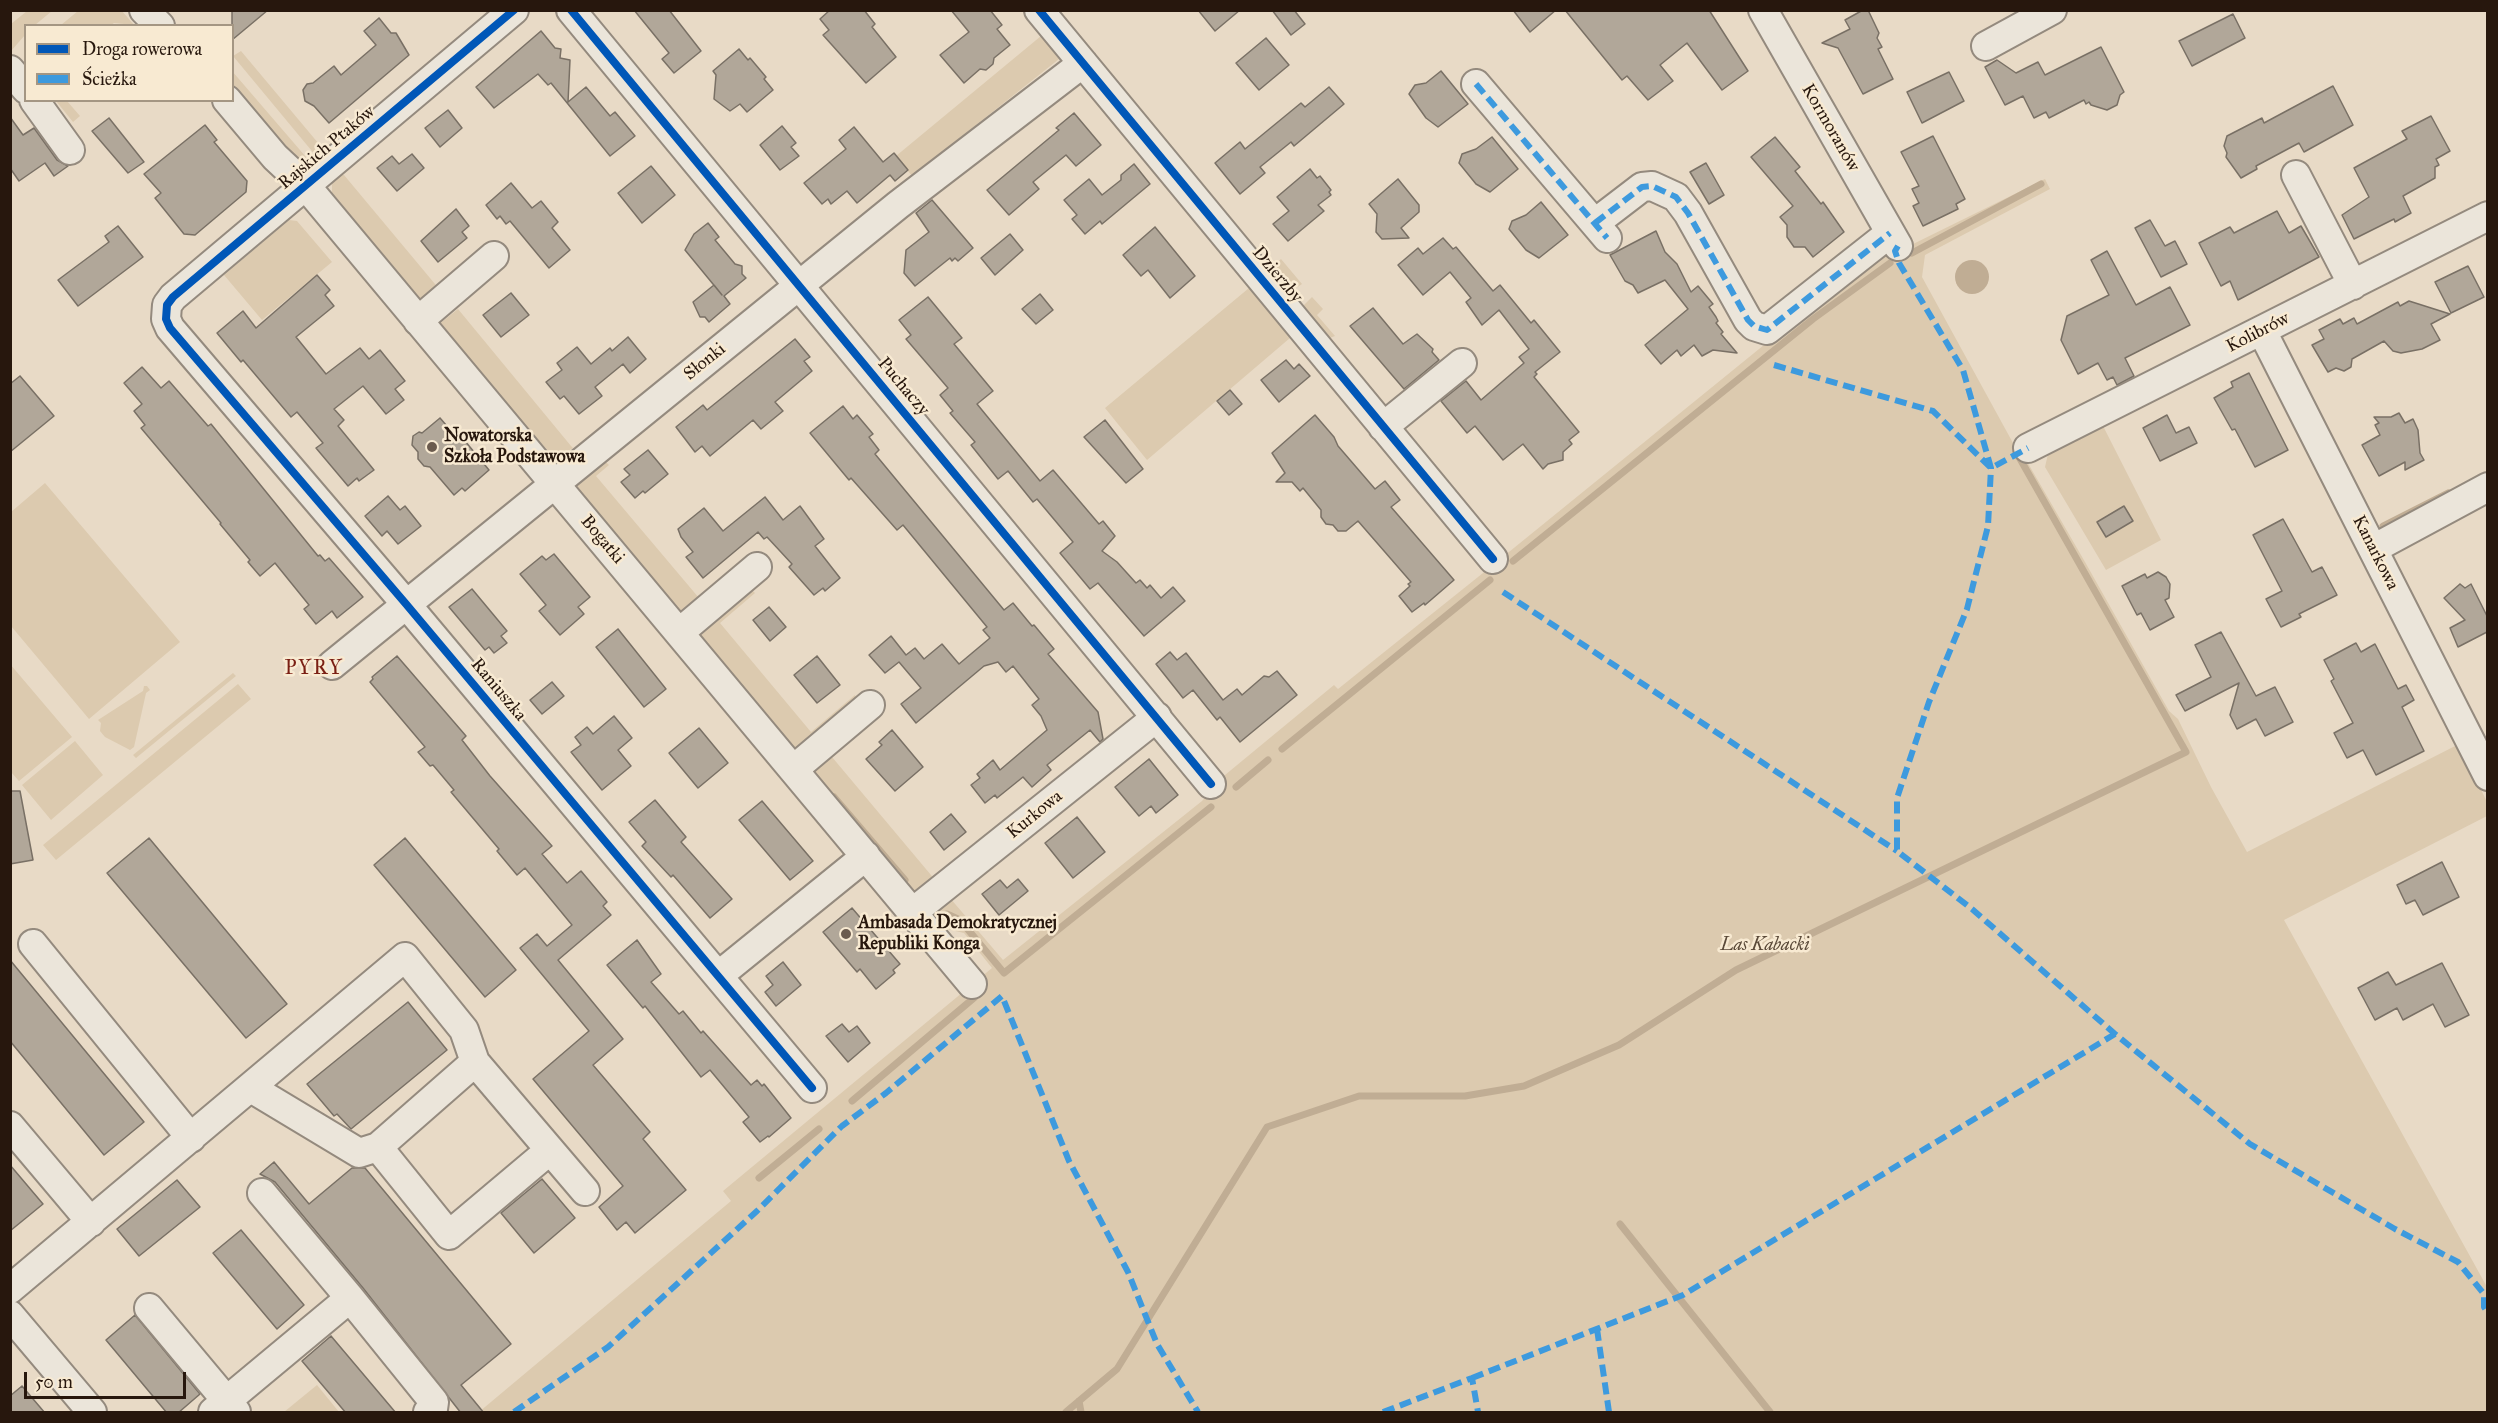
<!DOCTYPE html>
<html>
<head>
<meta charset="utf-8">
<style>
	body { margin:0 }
	#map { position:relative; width:2498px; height:1423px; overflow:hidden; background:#e8dac6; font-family:"IM FELL Great Primer",serif }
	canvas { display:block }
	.frame { position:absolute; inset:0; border:12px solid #27170d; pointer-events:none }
	.legend { position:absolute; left:24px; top:24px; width:210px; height:78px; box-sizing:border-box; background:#f8ead2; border:2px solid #a49683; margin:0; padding:8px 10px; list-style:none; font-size:18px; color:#27170d }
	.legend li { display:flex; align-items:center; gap:12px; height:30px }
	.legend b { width:30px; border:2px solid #a49683 }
	.scale { position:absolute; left:24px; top:1372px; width:162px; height:27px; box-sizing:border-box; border:3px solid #27170d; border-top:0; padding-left:8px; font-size:18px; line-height:21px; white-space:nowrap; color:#27170d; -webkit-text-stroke:4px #f8ead2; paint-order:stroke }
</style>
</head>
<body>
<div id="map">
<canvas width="2498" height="1423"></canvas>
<div class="frame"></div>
<ul class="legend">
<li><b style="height:8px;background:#0057b8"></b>Droga rowerowa</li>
<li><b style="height:8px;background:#3d9ade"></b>Ścieżka</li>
</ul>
<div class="scale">50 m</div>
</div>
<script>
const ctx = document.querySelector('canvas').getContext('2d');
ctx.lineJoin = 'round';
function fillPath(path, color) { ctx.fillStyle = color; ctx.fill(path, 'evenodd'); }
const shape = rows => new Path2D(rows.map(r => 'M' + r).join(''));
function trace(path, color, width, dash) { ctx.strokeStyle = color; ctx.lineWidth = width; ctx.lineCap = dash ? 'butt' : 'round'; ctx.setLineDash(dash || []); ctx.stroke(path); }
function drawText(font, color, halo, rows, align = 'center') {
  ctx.font = font + ' "IM FELL Great Primer",serif'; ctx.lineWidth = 5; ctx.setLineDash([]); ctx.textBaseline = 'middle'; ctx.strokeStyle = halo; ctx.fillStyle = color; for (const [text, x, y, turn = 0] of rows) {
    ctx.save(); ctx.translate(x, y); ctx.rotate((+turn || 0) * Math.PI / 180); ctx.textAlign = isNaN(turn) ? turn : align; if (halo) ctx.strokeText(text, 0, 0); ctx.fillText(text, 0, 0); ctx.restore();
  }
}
fillPath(shape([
	[27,11,52,11,35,25,26,26,25,35,11,51,11,24],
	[78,11,122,11,134,25,114,23,111,25,61,25],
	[1041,36,1059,59,912,176,896,156],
	[241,51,324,150,316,156,233,56],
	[232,71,312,164,305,165,294,159,233,85],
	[56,101,67,101,80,116,73,122],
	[342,174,344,175,440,290,416,303,332,197,332,182],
	[2045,179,2050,189,1925,255,1922,277,2013,443,2029,465,2085,562,2169,711,2178,719,2211,787,2247,852,2459,744,2487,802,2487,816,2284,920,2487,1287,2487,1412,479,1412,731,1201,723,1191,992,968,964,933,938,927,932,914,950,898,1003,960,1202,801,1225,775,1334,685,1338,689,1488,569,1881,250,1890,259,1903,249],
	[289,220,297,221,332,262,262,320,224,275],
	[1281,259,1302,284,1290,292,1267,272],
	[1249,288,1290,338,1147,460,1105,408],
	[1312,297,1323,309,1317,315,1335,336,1327,339,1302,313,1304,305],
	[458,309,571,446,573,448,558,457,553,456,540,442,535,447,438,325],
	[2103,426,2161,540,2106,570,2045,467,2048,454],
	[604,460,609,465,596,476,699,598,681,614,574,490,575,484],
	[45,483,180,642,89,719,11,626,11,512],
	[749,587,755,593,720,623,811,732,855,695,857,703,799,754,790,752,696,632],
	[10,664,72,737,19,781,11,772],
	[233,673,236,676,136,758,133,755],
	[238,684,251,699,56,860,43,845],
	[144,686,147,686,150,690,146,693,134,747,130,750,105,737,100,731,101,723,98,720,143,691],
	[75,741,103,775,51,820,22,785],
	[825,749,832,757,936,881,913,891,809,773],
	[317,1385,339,1412,284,1412]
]), '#dccaaf');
fillPath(shape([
	'1955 277a17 17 0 1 1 34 0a17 17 0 1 1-34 0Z'
]), '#c0ad94');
trace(shape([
	[1912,253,2041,184],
	[2383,526,2448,493],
	[1513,561,1813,319,1890,263],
	[1282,749,1490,580],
	[1236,787,1268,760],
	[834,797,905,880],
	[939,916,947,914,960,920,1004,973,1211,807],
	[852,1101,975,997],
	[759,1178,819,1129],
	[1620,1224,1770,1412],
	[1079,1401,1081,1412],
	[1066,1412,1117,1369,1267,1127,1359,1096,1465,1096,1524,1086,1619,1045,1736,970,2186,752,2019,457]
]), '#c0ad94', 7);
const building = shape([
	[232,10,268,10,232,40,232,10],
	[634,10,669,10,701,51,674,73,662,59,669,53,634,10],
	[830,10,864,10,875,24,872,27,896,57,866,83,823,35,829,30,820,19,830,10],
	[951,10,990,10,1002,25,997,29,1010,45,994,58,993,64,986,70,980,69,964,83,940,55,969,32,951,10],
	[1198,10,1240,10,1215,31,1198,10],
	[1272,10,1294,10,1305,24,1291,35,1272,10],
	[1513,10,1556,10,1530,32,1513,10],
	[1565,10,1709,10,1748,71,1722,90,1687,43,1660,65,1673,81,1648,100,1627,76,1622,80,1565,10],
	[1863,10,1868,10,1879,33,1877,38,1882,47,1878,49,1893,79,1863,94,1838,48,1822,43,1850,29,1845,20,1863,10],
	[2233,14,2245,38,2192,66,2179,41,2233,14],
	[379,18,391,33,396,33,409,55,329,123,314,106,305,101,303,90,307,84,313,83,334,66,341,75,376,45,364,31,379,18],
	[541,31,555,48,561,49,560,58,570,60,568,102,586,87,610,116,615,112,635,136,610,156,551,83,548,85,538,74,494,108,476,87,541,31],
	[1266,38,1289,65,1259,90,1236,63,1266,38],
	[2101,47,2124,92,2120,95,2117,105,2107,110,2091,105,2089,102,2086,104,2084,100,2049,118,2046,112,2034,118,2023,96,2005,105,1985,67,1997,60,2016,73,2038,62,2045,75,2101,47],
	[739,49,748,60,750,58,766,77,764,79,773,90,747,112,740,104,730,111,714,99,716,75,713,71,739,49],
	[1441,71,1468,104,1438,127,1426,118,1409,94,1415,85,1426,83,1441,71],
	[1949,72,1964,101,1922,123,1907,92,1949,72],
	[2333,86,2353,125,2304,152,2299,143,2256,166,2257,169,2241,178,2226,157,2227,153,2224,146,2227,136,2262,118,2264,123,2333,86],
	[1329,87,1344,104,1294,146,1291,142,1260,167,1265,173,1240,194,1215,163,1240,142,1245,149,1301,103,1305,107,1329,87],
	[448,110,462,128,440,147,425,128,448,110],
	[1074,113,1101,145,1076,166,1066,155,1033,182,1039,189,1009,215,987,190,1059,130,1056,128,1074,113],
	[2431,116,2450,151,2436,159,2439,165,2435,167,2435,178,2403,196,2411,213,2395,222,2394,219,2354,239,2342,215,2369,197,2354,168,2407,139,2402,131,2431,116],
	[10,117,23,135,34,128,57,160,68,166,54,176,45,163,19,181,10,168,10,117],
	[109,118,144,162,128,173,92,131,109,118],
	[205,125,217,140,214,142,247,181,246,192,195,235,184,234,155,198,161,193,144,174,205,125],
	[782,126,796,143,791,147,799,156,780,170,760,145,782,126],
	[854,127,883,162,894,153,908,170,895,181,890,175,857,203,847,191,831,204,828,199,822,204,804,183,846,149,839,140,854,127],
	[1933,136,1965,199,1956,204,1958,209,1923,226,1913,206,1919,203,1912,189,1919,186,1901,152,1933,136],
	[1492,137,1518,169,1490,192,1476,184,1459,163,1462,154,1476,149,1492,137],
	[1775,137,1800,167,1795,171,1821,204,1823,202,1844,232,1813,257,1805,247,1794,247,1787,237,1787,225,1780,217,1793,206,1751,157,1775,137],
	[412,154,424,168,397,191,377,168,392,156,399,164,412,154],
	[1706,163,1724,195,1709,204,1690,172,1706,163],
	[1134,164,1150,184,1102,224,1100,221,1085,234,1072,219,1077,215,1064,200,1089,179,1102,195,1121,180,1121,175,1134,164],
	[651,166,675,195,642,223,618,193,651,166],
	[1310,169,1317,178,1320,176,1331,190,1329,192,1331,195,1318,205,1324,211,1288,241,1273,224,1289,211,1277,197,1310,169],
	[1398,179,1419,205,1419,212,1401,228,1409,238,1382,239,1376,232,1377,214,1369,204,1398,179],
	[511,183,532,208,541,201,558,222,552,228,570,250,549,268,510,221,506,224,500,216,497,219,486,205,511,183],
	[932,200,973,248,958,261,955,258,952,261,950,258,915,286,904,273,906,250,929,232,916,213,932,200],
	[1541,202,1568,235,1539,258,1526,250,1509,229,1512,221,1526,215,1541,202],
	[456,209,469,226,462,232,467,238,438,262,421,241,456,209],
	[2277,211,2289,233,2301,226,2319,257,2238,300,2230,281,2221,286,2199,243,2230,227,2234,233,2277,211],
	[2150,220,2165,246,2175,241,2187,264,2161,277,2135,228,2150,220],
	[708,223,719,237,715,240,735,264,742,266,742,274,746,278,724,296,730,304,709,322,705,317,700,317,693,302,714,285,722,295,685,250,694,234,708,223],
	[118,226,143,257,78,306,58,280,109,242,105,236,118,226],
	[1155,227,1195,276,1170,298,1148,270,1141,276,1123,255,1155,227],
	[1656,231,1665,252,1677,264,1691,292,1698,286,1713,304,1709,307,1716,317,1718,321,1716,323,1723,332,1721,334,1737,353,1713,350,1702,356,1694,345,1681,356,1677,350,1661,364,1645,345,1688,309,1665,280,1638,293,1633,285,1625,281,1610,255,1656,231],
	[1010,234,1023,250,995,275,981,258,1010,234],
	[1443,238,1453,249,1456,247,1493,291,1500,285,1531,323,1534,320,1560,352,1535,372,1537,374,1534,377,1579,432,1569,440,1572,444,1563,452,1563,460,1548,464,1543,469,1523,444,1503,460,1475,426,1467,433,1441,401,1466,381,1481,400,1524,363,1519,357,1529,349,1499,310,1482,325,1466,302,1471,298,1450,272,1423,295,1398,265,1418,248,1423,254,1443,238],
	[2107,251,2136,305,2170,287,2190,325,2125,358,2134,376,2117,385,2113,377,2107,380,2098,363,2078,374,2061,340,2067,316,2109,295,2091,260,2107,251],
	[2468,266,2484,297,2451,313,2435,282,2468,266],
	[317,275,330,290,325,295,334,306,296,337,326,374,360,348,369,359,380,350,405,381,395,389,404,400,386,414,363,386,334,409,344,420,338,426,374,470,359,481,357,478,348,486,316,448,323,443,297,412,291,417,243,360,241,362,217,333,243,311,256,328,317,275],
	[511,293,529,315,501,337,483,315,511,293],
	[1040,294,1053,310,1036,324,1022,309,1040,294],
	[928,297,962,338,954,344,993,391,977,404,1040,481,1053,470,1099,524,1103,521,1115,536,1102,551,1117,562,1136,583,1140,580,1147,588,1150,585,1161,598,1173,587,1185,601,1144,636,1098,583,1090,589,1060,553,1073,542,1037,499,1033,502,1008,471,998,479,971,445,975,442,950,413,953,411,940,395,948,388,906,339,911,335,899,320,928,297],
	[2409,301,2450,314,2431,324,2440,340,2422,349,2401,353,2393,351,2384,341,2352,359,2351,367,2344,371,2336,368,2328,372,2312,345,2324,339,2319,330,2340,319,2343,324,2354,318,2357,324,2398,302,2400,306,2409,301],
	[1373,308,1403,344,1417,334,1433,349,1432,352,1439,360,1404,389,1350,326,1373,308],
	[628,337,646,359,630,373,623,364,595,387,602,396,579,414,564,396,560,399,546,382,562,370,557,363,577,347,591,364,610,348,612,351,628,337],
	[795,339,810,357,804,361,812,371,775,402,783,411,761,429,753,420,710,456,702,446,695,452,676,427,703,405,707,410,795,339],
	[1286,360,1294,369,1299,364,1310,376,1279,402,1261,380,1286,360],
	[142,367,161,388,169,381,208,426,211,424,318,556,320,555,325,561,329,558,363,597,337,618,332,611,316,624,304,609,309,605,275,563,260,576,248,562,250,560,220,524,221,523,141,428,145,425,134,411,142,404,124,383,142,367],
	[2249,373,2288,450,2255,467,2235,429,2232,430,2214,398,2233,387,2231,382,2249,373],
	[20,376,54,416,10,452,10,384,20,376],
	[1230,390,1242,404,1229,415,1217,401,1230,390],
	[843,406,853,419,857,415,873,434,869,437,879,450,875,454,1004,610,1013,603,1032,626,1034,625,1054,649,1048,654,1098,712,1103,739,1100,742,1090,730,1047,765,1051,770,1032,787,1023,777,997,798,995,795,985,803,971,785,980,778,977,774,993,760,1000,770,1047,730,1041,716,1032,705,1039,699,1013,666,1006,672,998,662,984,666,916,723,901,704,921,688,899,662,885,673,869,655,891,636,906,655,915,648,924,659,942,644,959,664,990,638,983,630,987,627,903,525,897,530,851,478,849,480,810,433,843,406],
	[2399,413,2405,423,2413,419,2418,430,2420,453,2424,460,2405,470,2405,462,2379,476,2362,445,2380,435,2375,425,2379,423,2374,417,2391,417,2399,413],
	[1315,415,1334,437,1338,446,1375,489,1385,481,1400,500,1391,507,1454,580,1425,605,1424,603,1412,612,1399,596,1410,586,1408,584,1411,582,1358,521,1346,531,1338,531,1333,525,1326,524,1321,517,1321,510,1303,488,1300,491,1292,482,1276,482,1285,473,1272,453,1315,415],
	[2167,415,2176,433,2189,427,2197,443,2160,461,2143,428,2167,415],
	[440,418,453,433,460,435,489,470,465,491,462,488,454,495,430,467,424,466,418,459,418,452,412,445,413,436,419,432,422,433,440,418],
	[1105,420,1143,469,1126,483,1084,437,1105,420],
	[648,450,668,474,645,493,643,491,635,498,621,482,630,475,624,469,648,450],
	[388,496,400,510,405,506,421,526,398,544,387,531,382,536,365,516,388,496],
	[765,497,783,520,800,506,824,539,815,546,840,578,825,591,823,588,814,595,789,567,792,564,767,537,764,539,758,532,703,578,686,557,693,552,681,537,678,529,704,508,723,531,765,497],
	[2124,506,2133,521,2106,537,2097,522,2124,506],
	[2283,519,2312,572,2322,567,2337,595,2299,614,2301,617,2281,627,2266,599,2282,591,2253,535,2283,519],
	[554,554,590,597,578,607,584,614,560,635,539,611,546,605,520,574,542,556,546,560,554,554],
	[2158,572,2166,577,2170,584,2169,598,2165,600,2174,617,2150,630,2141,613,2137,615,2122,586,2145,574,2147,578,2158,572],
	[2460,584,2465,588,2471,584,2487,616,2487,632,2458,647,2450,628,2465,620,2444,598,2460,584],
	[472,589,507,631,501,636,507,643,494,653,489,647,485,650,449,607,472,589],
	[769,607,786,627,770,641,753,620,769,607],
	[618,629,666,689,644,707,596,647,618,629],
	[2221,632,2256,696,2275,687,2293,722,2265,736,2256,719,2237,729,2230,715,2239,683,2185,711,2176,695,2211,677,2195,645,2221,632],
	[2356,643,2361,652,2375,644,2398,689,2406,685,2414,700,2402,707,2424,751,2376,775,2363,750,2347,758,2334,733,2353,723,2331,681,2334,679,2324,660,2356,643],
	[1170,652,1177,660,1186,653,1223,700,1237,689,1242,695,1264,676,1269,677,1277,671,1297,695,1240,742,1220,717,1217,720,1193,690,1183,698,1156,664,1170,652],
	[397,656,466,736,462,740,490,776,552,846,542,854,567,883,581,871,607,902,603,906,611,915,558,960,623,1039,593,1065,650,1132,643,1139,686,1190,635,1233,626,1222,617,1230,599,1207,623,1186,533,1079,589,1031,520,948,537,934,547,946,572,925,525,868,517,875,497,851,499,849,451,792,454,790,433,765,430,766,418,752,425,747,370,682,373,679,372,677,397,656],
	[817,656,840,685,817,703,794,675,817,656],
	[552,682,564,696,542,714,530,700,552,682],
	[614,716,632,738,618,750,631,766,602,790,571,752,581,745,575,737,587,727,593,734,614,716],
	[699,728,728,763,698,788,669,753,699,728],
	[892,730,923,767,895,791,866,759,882,745,879,742,892,730],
	[1149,759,1178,795,1156,813,1151,806,1139,816,1115,787,1149,759],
	[10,791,20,791,33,860,10,864,10,791],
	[655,800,686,837,681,842,732,899,710,918,673,875,671,877,642,846,646,842,629,822,655,800],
	[762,801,813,861,790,880,739,820,762,801],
	[951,814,966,832,944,850,930,832,951,814],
	[1077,817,1105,852,1073,878,1045,843,1077,817],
	[149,838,287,1004,246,1038,107,873,149,838],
	[405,838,516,970,485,997,374,865,405,838],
	[2442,862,2459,897,2423,915,2415,900,2406,904,2397,885,2442,862],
	[1018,879,1028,891,999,915,982,894,1000,880,1007,888,1018,879],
	[852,908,900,964,893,970,895,973,876,989,860,969,857,972,823,932,852,908],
	[637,940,661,974,651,982,679,1014,683,1011,701,1033,703,1031,751,1085,757,1080,762,1086,764,1084,791,1118,769,1137,768,1136,760,1142,743,1122,749,1117,710,1070,701,1077,645,1006,643,1008,607,965,637,940],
	[10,960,144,1122,104,1155,10,1041,10,960],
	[783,962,801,985,776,1006,765,992,773,985,766,976,783,962],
	[2442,963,2469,1015,2445,1027,2433,1004,2403,1020,2397,1008,2375,1020,2358,988,2388,972,2396,985,2442,963],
	[408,1002,447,1050,351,1129,337,1114,334,1116,307,1084,408,1002],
	[842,1024,849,1032,857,1026,870,1043,848,1062,826,1036,842,1024],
	[274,1162,309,1204,352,1168,365,1168,511,1344,461,1385,484,1413,461,1413,363,1288,275,1182,260,1174,274,1162],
	[10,1165,43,1204,10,1231,10,1165],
	[542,1179,575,1218,534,1253,501,1213,542,1179],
	[177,1180,200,1207,139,1256,117,1229,177,1180],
	[241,1230,304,1305,277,1329,213,1253,241,1230],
	[135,1315,200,1394,178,1413,167,1413,106,1340,135,1315],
	[331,1336,396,1413,346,1413,302,1361,331,1336],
	[22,1386,45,1413,10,1413,10,1396,22,1386]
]);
fillPath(building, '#b1a799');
trace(building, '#797065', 1.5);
const minor = shape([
	[144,10,160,26],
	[514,10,173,297,167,305,166,319,170,328,406,604,812,1088],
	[571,10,1211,784],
	[1039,10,1493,559],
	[1763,10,1898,246],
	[1986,46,2052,10],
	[10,70,26,89],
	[1476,84,1607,238],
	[34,100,70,150],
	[227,100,275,157,306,186,972,984],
	[2296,175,2353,285],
	[1595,223,1642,187,1652,186,1676,197,1688,213,1748,320,1754,326,1767,330,1890,233],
	[418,321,494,256],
	[2262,331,2488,776],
	[1383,427,1462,363],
	[2028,448,2488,216],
	[2373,549,2488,487],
	[680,632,757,567],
	[332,665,898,205,1083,63],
	[794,769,870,705],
	[913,912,1157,717],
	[33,944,191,1138],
	[718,976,866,856],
	[475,1062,378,1147,449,1235,550,1150],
	[251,1088,359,1153,378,1147],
	[10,1126,91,1222],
	[10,1289,405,957,464,1030,475,1062,585,1191],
	[350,1298,434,1402,433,1409,428,1412],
	[149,1308,236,1412],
	[10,1315,92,1412],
	[213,1412,350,1298,262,1193]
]);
trace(minor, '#948a7e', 32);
trace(minor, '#ebe5da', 28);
trace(shape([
	[1476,84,1607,238],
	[1595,223,1642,187,1652,186,1676,197,1688,213,1748,320,1754,326,1767,330,1890,233],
	[1898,246,1895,251,1899,263,1963,370,1991,468,1988,526,1967,609,1929,702,1897,798,1897,851,1972,909,2115,1034,2250,1144,2395,1229,2458,1262,2484,1294,2484,1307,2488,1313],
	[1774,365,1933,411,1991,468,2028,448],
	[1503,592,1897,851],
	[1597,1329,1609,1412],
	[1472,1378,1683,1295,2115,1034],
	[514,1412,608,1347,757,1211,842,1126,886,1093,1002,996,1069,1161,1128,1272,1157,1344,1198,1412],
	[1383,1412,1472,1378,1478,1412]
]), '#3d9ade', 6, [12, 6]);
trace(shape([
	[514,10,173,297,167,305,166,319,170,328,406,604,812,1088],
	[571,10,1211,784],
	[1039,10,1493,559]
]), '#0057b8', 8);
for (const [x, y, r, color] of [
	[432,447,6,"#6b5b4e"],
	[846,934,6,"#6b5b4e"]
]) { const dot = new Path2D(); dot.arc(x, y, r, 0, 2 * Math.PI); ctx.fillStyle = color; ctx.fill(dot); trace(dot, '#f8ead2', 2); }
drawText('18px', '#27170d', '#f8ead2', [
	["Kormoranów",1830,128,60],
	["Rajskich Ptaków",327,148,-40],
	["Dzierzby",1277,275,50],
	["Kolibrów",2258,333,-27],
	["Słonki",705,362,-39],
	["Puchaczy",903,387,50],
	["Bogatki",602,540,50],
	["Kanarkowa",2375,553,63],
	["Raniuszka",498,690,50],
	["Kurkowa",1035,815,-39]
]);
drawText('bold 18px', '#27170d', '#f8ead2', [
	["Nowatorska",444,437],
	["Szkoła Podstawowa",444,458],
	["Ambasada Demokratycznej",858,924],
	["Republiki Konga",858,945]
], 'left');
drawText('italic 18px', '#5a4938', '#f8ead2', [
	["Las Kabacki",1765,946]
]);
ctx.letterSpacing = '1.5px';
drawText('21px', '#7a1f14', '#f8ead2', [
	["PYRY",314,669]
]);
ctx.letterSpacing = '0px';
</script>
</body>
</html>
